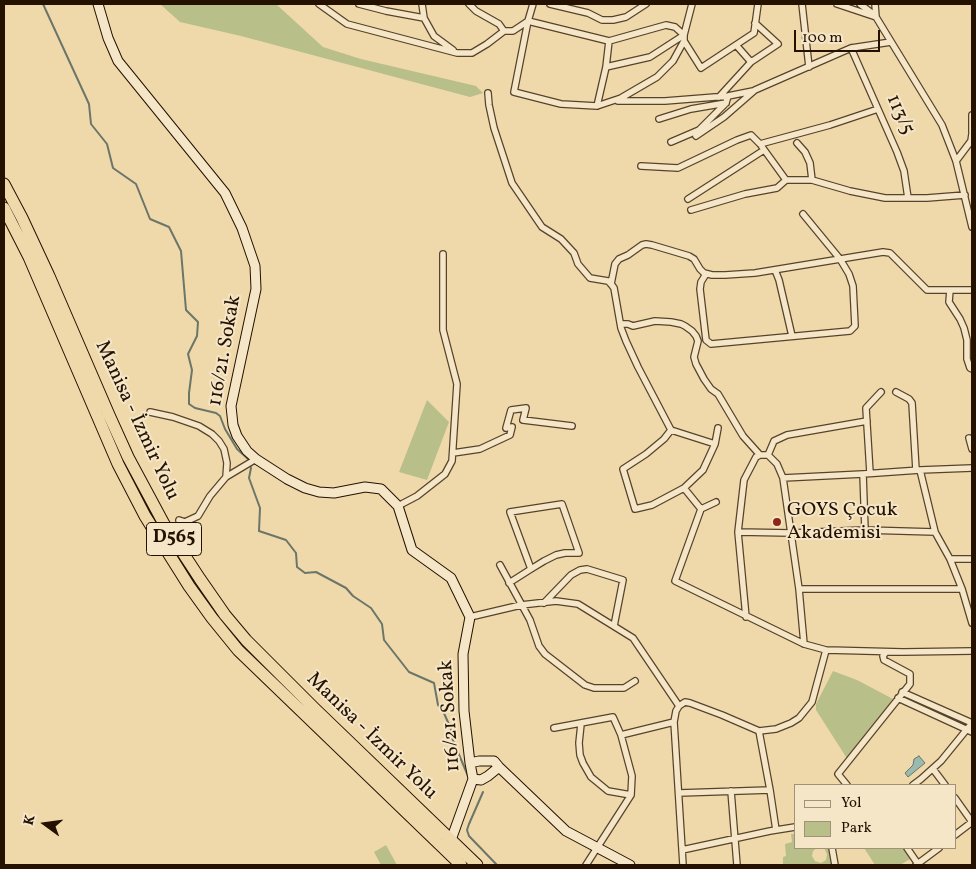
<!DOCTYPE html>
<html>
<head>
<meta charset="utf-8">
<style>
	body { margin:0 }
	#map { position:relative; width:976px; height:869px; overflow:hidden; background:#efd9ab; font-family:Vollkorn,serif }
	canvas { display:block }
	.frame { position:absolute; inset:0; border:5px solid #241100; pointer-events:none }
	.legend { position:absolute; left:794px; top:784px; width:162px; height:65px; box-sizing:border-box; background:#f5e6c8; border:1px solid #a19178; margin:0; padding:6px 9px; list-style:none; font-size:15px; color:#241100 }
	.legend li { display:flex; align-items:center; gap:10px; height:25px }
	.legend b { width:25px; border:1px solid #a19178 }
	.north { position:absolute; left:20px; top:799px; width:50px; height:50px; -webkit-text-stroke:4px #f5e6c8; paint-order:stroke; rotate:284deg; font-size:14px; font-weight:700; line-height:20px; text-align:center; color:#241100 }
	.north::after { content:''; display:block; margin:auto; width:18px; height:22px; background:#241100; clip-path:polygon(50% 0,100% 100%,50% 72%,0 100%) }
	.scale { position:absolute; left:794px; top:30px; width:86px; height:22px; box-sizing:border-box; border:2px solid #241100; border-top:0; padding-left:6px; font-size:15px; line-height:18px; white-space:nowrap; color:#241100; -webkit-text-stroke:4px #f5e6c8; paint-order:stroke }
</style>
</head>
<body>
<div id="map">
<canvas width="976" height="869"></canvas>
<div class="frame"></div>
<ul class="legend">
<li><b style="height:6px;background:#f5e6c8"></b>Yol</li>
<li><b style="height:14px;background:#b9bf89"></b>Park</li>
</ul>
<div class="north">K</div>
<div class="scale">100 m</div>
</div>
<script>
const ctx = document.querySelector('canvas').getContext('2d');
ctx.lineJoin = 'round';
function fillPath(path, color) { ctx.fillStyle = color; ctx.fill(path, 'evenodd'); }
const shape = rows => new Path2D(rows.map(r => 'M' + r).join(''));
function trace(path, color, width, dash) { ctx.strokeStyle = color; ctx.lineWidth = width; ctx.lineCap = dash ? 'butt' : 'round'; ctx.setLineDash(dash || []); ctx.stroke(path); }
function drawText(font, color, halo, rows, align = 'center') {
  ctx.font = font + ' Vollkorn,serif'; ctx.lineWidth = 4; ctx.setLineDash([]); ctx.textBaseline = 'middle'; ctx.strokeStyle = halo; ctx.fillStyle = color; for (const [text, x, y, turn = 0] of rows) {
    ctx.save(); ctx.translate(x, y); ctx.rotate((+turn || 0) * Math.PI / 180); ctx.textAlign = isNaN(turn) ? turn : align; if (halo) ctx.strokeText(text, 0, 0); ctx.fillText(text, 0, 0); ctx.restore();
  }
}
fillPath(shape([
	[160,4,276,4,323,47,361,59,476,86,483,93,470,97,241,36,180,22],
	[427,400,449,422,427,480,399,472],
	[833,671,857,680,893,699,848,760,816,710,816,704],
	[791,834,795,834,795,848,817,848,813,851,812,856,815,861,821,863,826,860,827,854,824,848,821,848,830,848,833,865,783,865,783,857,786,856,785,844,792,842],
	[386,845,397,865,381,865,374,852],
	[864,848,905,848,912,858,900,865,875,865]
]), '#b9bf89');
const water = shape([
	[919,756,925,763,908,777,905,773,913,765,914,759,919,756]
]);
fillPath(water, '#9ab9af');
trace(water, '#6b7669', 1);
trace(shape([
	[43,4,89,104,91,124,107,144,113,168,136,184,150,219,169,227,181,251,186,310,198,322,197,336,188,354,192,370,189,393,189,404,195,408,216,413,220,416,225,429,237,449,248,459,249,462],
	[250,465,251,468,249,478,260,508,259,531,286,540,296,553,297,567,305,573,316,572,346,588,353,596,371,608,382,624,384,640,409,672,434,683,438,705,443,711,451,729,452,738,468,776],
	[483,792,469,824,467,830,469,836,497,865]
]), '#6b7669', 2);
const street = shape([
	[319,4,347,24,457,53,472,53,487,44,504,31,513,31,528,21,533,4],
	[359,4,386,11,424,18],
	[422,4,424,18,434,36,453,50],
	[469,4,476,11,499,24,504,31],
	[550,4,588,13,602,20,613,20,626,17,646,4],
	[802,4,809,67],
	[837,4,876,17],
	[860,4,873,14],
	[875,4,876,17,942,125,956,161,972,227],
	[684,41,701,68,754,33,758,4],
	[736,45,751,62],
	[851,48,897,152,904,171,908,198],
	[606,67,650,57,684,35,675,27,666,25,609,41,528,21,514,92,561,104,597,106,621,98,657,77,673,61,684,41,684,35,692,4],
	[488,93,489,105,494,128,512,183,542,227,561,239,574,253,578,264,590,278,608,281,611,284,614,288,621,328,626,341,638,367,671,430],
	[719,97,751,62,778,44,755,23],
	[618,101,665,101,728,96,753,91],
	[597,106,606,67,609,41],
	[972,115,972,132],
	[659,119,691,109,726,103],
	[696,136,724,117,755,90,851,48,891,42],
	[671,142,699,130,726,103,728,96],
	[797,143,805,152,810,163,812,180],
	[760,144,830,125,878,109],
	[956,161,971,141,972,134],
	[641,166,678,168,737,140,751,135,760,144,786,180],
	[688,199,764,150],
	[691,210,745,194,777,188,786,180,812,180,850,191,885,198,927,198,965,195],
	[775,270,779,280,792,336],
	[706,274,701,282,700,289,706,340,711,344,850,331,855,326,853,286,849,274,840,259,803,214],
	[611,284,615,264,619,259,628,255,642,245,646,244,652,245,689,256,694,259,700,269,704,273,712,275,725,275,755,273,883,252,890,253,927,290,972,290],
	[950,290,949,302,960,319,964,328,967,340,967,359,970,368,972,369],
	[621,324,628,324,633,326,655,321,671,322,681,324,685,326,692,331,696,336,698,341,694,357,696,364,704,379,711,389,718,394,743,436,760,455],
	[896,392,909,399,912,403,916,470],
	[150,412,173,417,199,426,212,434,219,441,224,449,227,463,226,477],
	[671,430,715,444,703,470,684,488,652,505,635,509,623,469,646,454,664,439,671,430],
	[969,438,972,449],
	[715,444,718,428],
	[453,453,480,449,510,435,512,427,506,428,511,410,526,408,523,420,572,426],
	[768,455,774,441,787,435,867,421],
	[920,470,972,468],
	[870,473,866,408,881,392],
	[863,474,865,530],
	[783,478,863,474,920,470,935,532,950,559,962,589,972,623],
	[684,488,701,509],
	[716,502,701,509,675,581,804,644,826,650,903,652,972,651],
	[398,506,417,496,445,474,452,461,457,384,443,330,443,254],
	[179,520,185,522,198,516,210,496,226,477,256,459],
	[738,532,791,533,865,530,935,532],
	[950,559,972,559],
	[500,565,530,620,539,646,545,654,585,685,594,688,624,688,635,681],
	[509,583,531,569,544,561,556,555,565,553,579,553,562,504,510,512,531,569],
	[799,589,962,589],
	[544,603,571,575,580,570,587,569,623,580,614,626],
	[470,617,521,605,556,601,578,604,633,638,679,706],
	[746,617,738,532,744,480,756,457,760,455,768,455,777,464,783,478,799,589,804,644],
	[902,692,972,723],
	[898,698,972,732],
	[581,724,579,743,580,755,583,763,591,777,608,791,631,795],
	[554,728,613,717,621,735],
	[759,731,770,790,776,830],
	[933,769,945,785],
	[847,785,838,774,910,684,910,674,884,660,883,656,886,652],
	[913,785,921,779,941,761,972,723],
	[731,791,737,865],
	[679,793,770,790],
	[955,798,972,822],
	[955,835,972,822],
	[832,848,835,865],
	[907,848,918,864],
	[682,850,770,831,795,827],
	[586,865,631,795,632,776,621,735,674,722],
	[683,865,674,722,676,711,679,706,685,702,690,703,722,715,759,731,776,729,791,723,799,718,812,702,826,650],
	[916,865,939,848]
]);
const secondary = shape([
	[98,4,108,38,118,61,225,193,242,228,255,266,256,289,231,406,233,425,237,436,247,451,256,459,287,479,305,488,319,492,334,493,365,487,381,489,398,506,412,550,451,578,470,617,463,654,464,711,470,763,473,779,451,840],
	[470,763,479,761,494,761,499,767,566,831,630,865],
	[473,779,481,780,488,776,499,767]
]);
const highway = shape([
	[4,184,22,218,49,276,109,415,128,457,164,524,200,579,225,615,246,640,314,708,477,865],
	[4,208,29,257,118,464,145,516,189,586,212,618,238,650,461,865]
]);
trace(street, '#57432b', 8);
trace(secondary, '#241100', 11);
trace(highway, '#241100', 13);
trace(street, '#f5e6c8', 5.5);
trace(secondary, '#f5e6c8', 9);
trace(highway, '#efd9ab', 11);
for (const [x, y, r, color] of [
	[777,522,5,"#8f2418"]
]) { const dot = new Path2D(); dot.arc(x, y, r, 0, 2 * Math.PI); ctx.fillStyle = color; ctx.fill(dot); trace(dot, '#f5e6c8', 2); }
for (const [x, y, w] of [
	[174,539,55]
]) { const box = new Path2D(); box.roundRect(x - w / 2, y - 16.5, w, 33, 4); ctx.fillStyle = '#f5e6c8'; ctx.fill(box); trace(box, '#241100', 1); }
drawText('bold 19px', '#241100', null, [
	["D565",174,539]
]);
drawText('20px', '#241100', '#f5e6c8', [
	["113/5",899,115,66],
	["116/21. Sokak",226,351,-80],
	["Manisa - İzmir Yolu",136,421,65],
	["116/21. Sokak",451,716,-94],
	["Manisa - İzmir Yolu",371,737,44]
]);
drawText('20px', '#241100', '#f5e6c8', [
	["GOYS Çocuk",787,511],
	["Akademisi",787,534]
], 'left');
</script>
</body>
</html>
